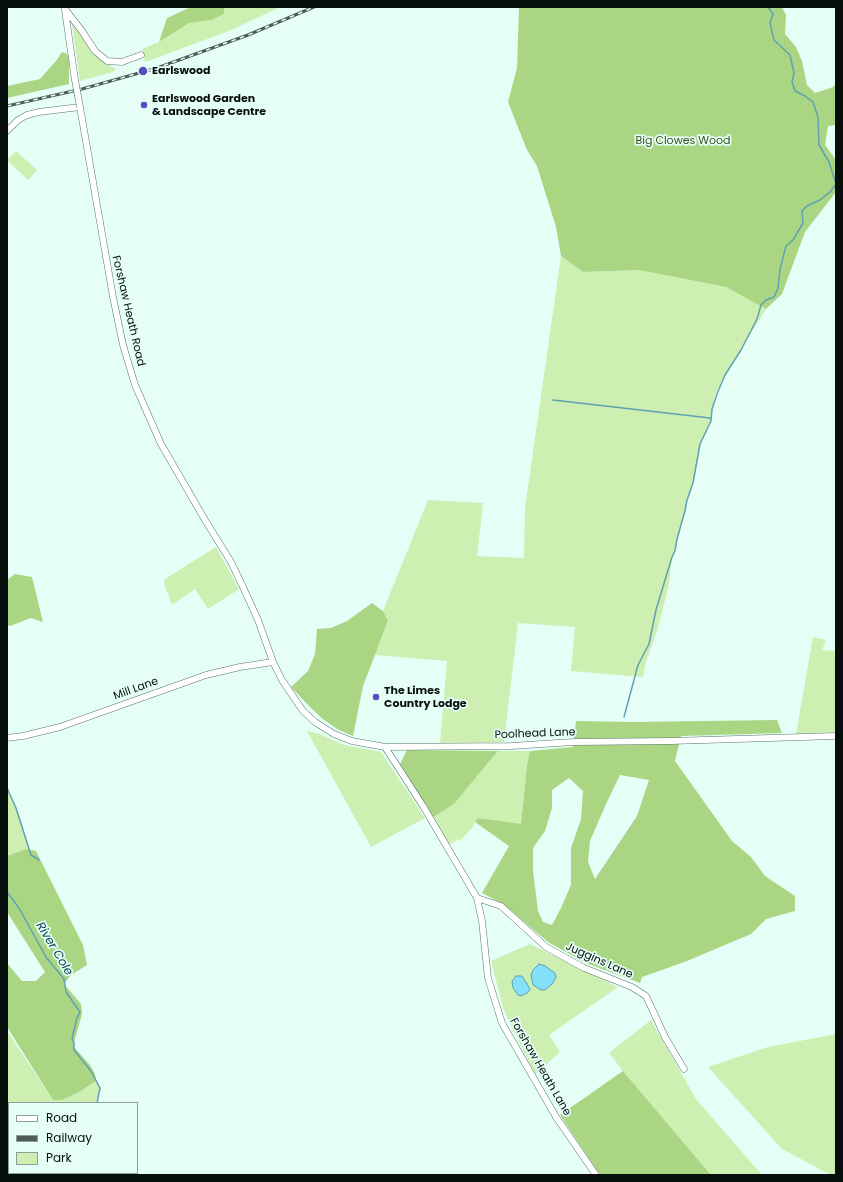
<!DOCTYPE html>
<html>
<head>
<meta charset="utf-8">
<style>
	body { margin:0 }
	#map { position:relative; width:843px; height:1182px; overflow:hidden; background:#e5fef6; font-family:Poppins,sans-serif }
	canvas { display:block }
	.frame { position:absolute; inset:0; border:8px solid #070f0d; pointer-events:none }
	.legend { position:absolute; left:8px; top:1102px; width:130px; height:72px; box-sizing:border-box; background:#e5fef6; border:1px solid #8c9e99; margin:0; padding:5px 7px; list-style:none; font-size:12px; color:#070f0d }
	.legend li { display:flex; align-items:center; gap:8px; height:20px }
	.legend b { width:20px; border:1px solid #8c9e99 }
</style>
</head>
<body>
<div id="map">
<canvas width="843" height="1182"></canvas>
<div class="frame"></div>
<ul class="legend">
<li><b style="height:5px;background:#fff"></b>Road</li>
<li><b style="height:5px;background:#4e5b57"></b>Railway</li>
<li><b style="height:11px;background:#cdefb1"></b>Park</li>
</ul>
</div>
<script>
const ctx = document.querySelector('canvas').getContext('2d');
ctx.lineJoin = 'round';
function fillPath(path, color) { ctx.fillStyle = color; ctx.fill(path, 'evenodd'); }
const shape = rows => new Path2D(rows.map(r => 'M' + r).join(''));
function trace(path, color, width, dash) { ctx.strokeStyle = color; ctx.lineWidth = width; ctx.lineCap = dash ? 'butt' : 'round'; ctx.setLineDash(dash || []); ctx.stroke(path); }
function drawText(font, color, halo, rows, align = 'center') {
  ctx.font = font + ' Poppins,sans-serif'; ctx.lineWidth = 3.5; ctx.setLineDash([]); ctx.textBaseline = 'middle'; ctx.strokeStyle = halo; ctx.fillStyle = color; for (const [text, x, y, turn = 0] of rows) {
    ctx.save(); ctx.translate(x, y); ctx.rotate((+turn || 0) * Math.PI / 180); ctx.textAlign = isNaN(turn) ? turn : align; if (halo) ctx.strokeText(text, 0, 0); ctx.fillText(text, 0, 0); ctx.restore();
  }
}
fillPath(shape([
	[224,7,280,7,229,31,145,62,142,49,159,42,189,23,212,20,224,14],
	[72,23,99,59,116,69,113,72,80,81],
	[16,151,37,170,28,180,7,160],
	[561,256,583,272,639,270,726,287,766,309,725,375,714,397,711,421,700,444,693,483,687,500,685,511,677,539,675,551,672,557,669,584,658,628,646,662,643,677,571,671,575,627,518,623,504,742,440,743,447,661,375,655,388,622,383,611,428,500,483,503,477,556,524,558,525,508],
	[216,547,239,589,208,609,195,589,172,605,164,584,165,579],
	[813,637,826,640,822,650,836,651,836,732,796,734],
	[307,731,320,734,344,745,381,752,425,818,371,847],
	[498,751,530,751,527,765,521,825,478,818,472,828,460,841,459,839,449,845,432,818,454,804],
	[7,788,16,808,30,850,26,849,7,856],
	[530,944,618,987,549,1035,560,1052,535,1074,504,1011,491,961],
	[651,1020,696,1099,762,1175,711,1175,623,1071,609,1053],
	[7,1031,53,1100,62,1100,81,1091,97,1081,100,1088,96,1103,9,1103,9,1173,103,1173,103,1175,7,1175],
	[836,1034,836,1175,831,1175,782,1149,708,1067,768,1047]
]), '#cdefb1');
fillPath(shape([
	[191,7,224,7,224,14,212,20,189,23,159,42,167,18],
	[519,7,782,7,786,15,785,34,796,47,802,61,807,85,815,93,833,87,836,84,836,125,828,126,825,145,836,160,836,192,805,232,782,294,766,309,726,287,639,270,583,272,561,256,556,227,537,166,527,150,508,102,517,68],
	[62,52,67,54,69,60,69,84,7,98,7,86,40,79,56,61],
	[15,574,32,577,43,622,31,618,10,626,7,625,7,580],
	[372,603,383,611,388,621,363,686,353,736,339,730,324,720,310,707,291,687,308,671,315,654,317,629,331,628,347,621],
	[777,720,782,733,681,736,675,761,732,841,751,857,765,876,795,896,795,911,766,919,751,934,687,961,642,977,640,983,586,963,548,942,503,904,482,893,509,846,475,822,478,818,521,824,527,765,530,751,573,747,576,721,632,722],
	[620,775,649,780,637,816,595,879,588,862,590,841,606,804],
	[569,778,583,791,581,819,571,848,571,885,561,908,552,925,543,922,538,911,533,871,533,848,545,831,552,808,552,790],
	[407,750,498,751,454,804,432,818,400,764],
	[26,849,36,851,83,945,87,965,71,975,64,984,81,1004,82,1014,73,1046,90,1065,95,1074,96,1081,81,1091,62,1100,53,1100,7,1027,7,963,22,981,36,981,45,972,7,912,7,856],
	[623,1071,711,1175,600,1175,560,1115]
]), '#aad684');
const water = shape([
	[539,964,545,966,555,973,556,977,553,983,545,990,541,990,533,985,531,975,533,970,539,964],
	[516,976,522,976,529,987,530,990,527,993,521,996,518,995,513,988,512,981,516,976]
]);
fillPath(water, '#85e1fa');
trace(water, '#5fa2b3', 1);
trace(shape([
	[768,7,773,14,770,23,774,40,790,55,794,73,792,82,795,91,805,96,813,102,818,117,819,145,829,162,834,178,836,179],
	[553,400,710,418],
	[624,717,638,665,649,644,656,610,672,557,675,551,677,539,685,511,687,500,693,483,700,444,711,421,712,409,717,394,725,375,741,350,757,319,761,305,766,300,774,297,778,288,780,269,786,246,793,240,803,223,802,211,807,206,820,200,830,192,836,184,834,178],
	[7,788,16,808,31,855,39,860],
	[7,892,19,908,46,957,64,979,66,992,80,1012,77,1018,72,1038,74,1043,74,1050,91,1071,100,1088,97,1103],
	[103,1173,103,1175]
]), '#5fa2b3', 1.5);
const minor = shape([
	[65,9,82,31,95,51,107,61,122,62,141,55],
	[65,10,75,80],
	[7,131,18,120,27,115,39,112,80,107,113,297,123,345,135,385,161,444,205,520,231,562,243,587,258,620,273,662,282,680,303,711,315,722,334,734,352,741,385,747,511,746,574,742,671,741,836,736],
	[7,738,23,736,60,727,206,675,240,667,273,662],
	[385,747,423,806,477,898,482,921,488,978,502,1023,556,1117,596,1175],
	[477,898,501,906,546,947,584,968,632,987,646,996,665,1037,684,1069]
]);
trace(minor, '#5c736c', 7);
trace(minor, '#fff', 6);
const rail = shape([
	[7,106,82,89,157,68,248,35,314,7]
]);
trace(rail, '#4e5b57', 3);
trace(rail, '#e5fef6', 1.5, [4.5]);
const minorBridge = shape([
	[75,80,80,107]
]);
trace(minorBridge, '#5c736c', 7, []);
trace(minorBridge, '#fff', 6);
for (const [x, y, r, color] of [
	[143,71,5,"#574ac2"],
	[144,105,4,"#574ac2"],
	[376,697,4,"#574ac2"]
]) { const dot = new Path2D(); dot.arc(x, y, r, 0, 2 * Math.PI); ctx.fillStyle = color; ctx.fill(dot); trace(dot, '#e5fef6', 1.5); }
drawText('bold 11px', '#070f0d', '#e5fef6', [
	["Earlswood",152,71],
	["Earlswood Garden",152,99],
	["& Landscape Centre",152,112],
	["The Limes",384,691],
	["Country Lodge",384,704]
], 'left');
drawText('11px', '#355018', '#e5fef6', [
	["Big Clowes Wood",683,141]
]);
drawText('11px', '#070f0d', '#e5fef6', [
	["Forshaw Heath Road",128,311,77],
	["Mill Lane",136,689,-20],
	["Poolhead Lane",535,734,-2],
	["Juggins Lane",599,961,24],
	["Forshaw Heath Lane",540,1067,60]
]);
drawText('italic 12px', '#0b4451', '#e5fef6', [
	["River Cole",54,949,59]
]);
</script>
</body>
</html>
